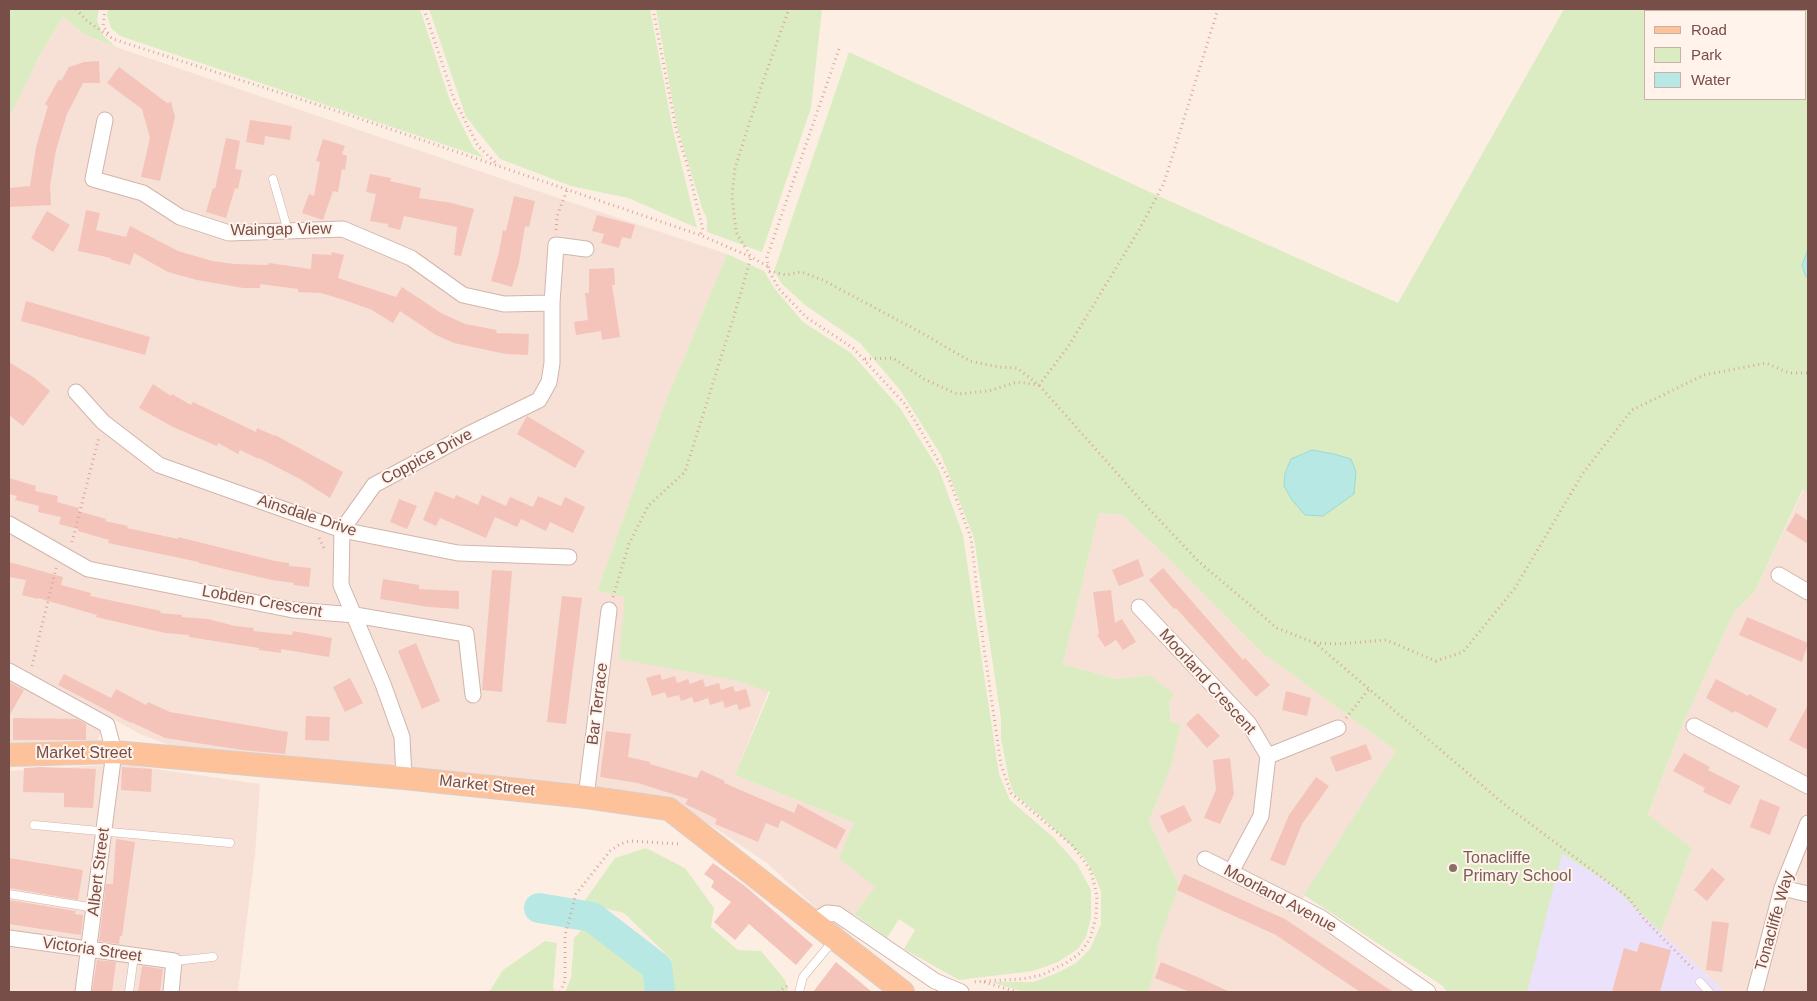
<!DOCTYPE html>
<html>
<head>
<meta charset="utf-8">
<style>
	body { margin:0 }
	#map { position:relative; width:1817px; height:1001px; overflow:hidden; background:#fdeee4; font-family:Arial,sans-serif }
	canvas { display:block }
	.frame { position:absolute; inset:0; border:10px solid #774e48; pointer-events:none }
	.legend { position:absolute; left:1644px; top:10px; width:162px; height:90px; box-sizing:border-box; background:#fff3eb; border:1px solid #c9b1aa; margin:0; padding:6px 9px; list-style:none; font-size:15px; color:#774e48 }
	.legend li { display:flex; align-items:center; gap:10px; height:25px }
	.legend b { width:25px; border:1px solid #c9b1aa }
</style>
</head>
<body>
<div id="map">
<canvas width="1817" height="1001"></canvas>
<div class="frame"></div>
<ul class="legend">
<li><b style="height:6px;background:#fec29a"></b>Road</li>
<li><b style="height:14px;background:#dcecc2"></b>Park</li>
<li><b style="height:14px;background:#b7e8e4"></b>Water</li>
</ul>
</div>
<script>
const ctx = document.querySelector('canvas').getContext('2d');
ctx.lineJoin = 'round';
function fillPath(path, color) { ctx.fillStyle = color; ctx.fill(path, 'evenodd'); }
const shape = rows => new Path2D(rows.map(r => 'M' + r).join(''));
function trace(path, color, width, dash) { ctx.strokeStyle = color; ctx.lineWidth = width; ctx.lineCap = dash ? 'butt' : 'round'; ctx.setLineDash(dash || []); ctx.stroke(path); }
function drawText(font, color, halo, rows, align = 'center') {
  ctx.font = font + ' Arial,sans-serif'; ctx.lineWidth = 4; ctx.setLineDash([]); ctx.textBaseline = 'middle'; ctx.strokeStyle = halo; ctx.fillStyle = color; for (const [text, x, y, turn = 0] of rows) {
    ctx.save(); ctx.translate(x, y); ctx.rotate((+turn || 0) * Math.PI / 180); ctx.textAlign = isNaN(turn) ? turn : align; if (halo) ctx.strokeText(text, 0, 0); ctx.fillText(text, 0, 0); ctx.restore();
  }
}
fillPath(shape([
	[63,17,85,35,116,47,567,201,727,254,665,403,597,591,625,597,734,680,769,690,735,775,854,823,875,887,841,931,767,863,712,826,645,795,571,783,326,764,174,747,140,734,9,661,9,118,39,57],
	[1804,489,1808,492,1808,992,1725,992,1661,932,1692,848,1648,816,1681,728,1734,612,1755,591],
	[1099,513,1122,515,1168,558,1262,653,1289,672,1396,751,1295,911,1413,992,1148,992,1155,970,1158,946,1179,885,1149,821,1172,764,1181,724,1171,722,1169,701,1150,675,1116,679,1063,664],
	[9,679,94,724,101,731,97,742,9,746],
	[121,764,260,784,255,854,238,992,9,992,9,771]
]), '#f7e0d5');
fillPath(shape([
	[1396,751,1609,883,1725,992,1447,992,1443,986,1304,895]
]), '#ebe1fa');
fillPath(shape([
	[9,9,99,9,97,20,103,35,116,47,85,35,63,17,39,57,9,118],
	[108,9,420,9,450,101,473,147,484,158,120,36,111,28,107,15],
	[429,9,650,9,673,130,697,228,628,198,571,186,500,159,466,117],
	[656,9,822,9,811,108,762,252,707,232,707,219,702,208,677,127],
	[1564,9,1808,9,1808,492,1803,489,1755,591,1734,612,1681,728,1648,815,1692,848,1661,932,1609,883,1562,854,1527,992,1447,992,1443,986,1304,895,1396,751,1289,672,1262,653,1168,558,1122,515,1099,513,1063,664,1116,679,1150,675,1174,694,1169,702,1171,722,1181,724,1172,764,1149,821,1179,885,1158,946,1155,970,1148,992,1024,992,991,982,1033,982,1055,974,1076,963,1090,949,1101,924,1101,891,1094,875,1085,859,1045,820,1014,794,1009,780,1001,739,1001,719,974,538,941,455,900,390,860,343,805,305,782,284,774,271,849,52,1154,194,1398,303],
	[1646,11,1806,11,1806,99,1646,99],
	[727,254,764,271,775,289,803,322,851,353,900,408,939,470,963,535,999,774,1010,800,1053,837,1077,864,1091,890,1091,918,1086,937,1078,949,1058,962,1033,971,959,980,904,949,915,930,899,919,887,938,854,914,875,887,839,858,854,823,735,775,770,692,734,680,619,659,625,597,597,591,665,403],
	[646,848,685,868,714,908,711,927,738,950,761,951,785,980,788,992,671,992,671,959,624,913,583,903,615,858],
	[587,924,644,972,649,992,565,992,571,978,574,938],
	[545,941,557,943,553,988,556,992,489,992,503,970]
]), '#dcecc2');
const water = shape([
	[1808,249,1808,279,1805,275,1802,265,1808,249],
	[1312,450,1334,454,1351,459,1356,472,1354,494,1323,516,1305,515,1292,500,1284,486,1285,473,1291,459,1312,450]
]);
fillPath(water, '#b7e8e4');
trace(water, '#9ddad5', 1);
trace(shape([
	[539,908,592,917,657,967,660,992]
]), '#b7e8e4', 30);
fillPath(shape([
	[99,61,100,83,83,83,67,114,56,150,50,186,51,205,9,207,9,188,30,186,36,147,48,106,45,104,59,79,61,81,69,67,84,62],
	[119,67,167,103,171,102,175,117,160,181,141,177,150,138,142,109,107,83],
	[250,120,292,126,290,140,265,136,264,145,246,142],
	[226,138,240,141,235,169,242,170,238,189,235,188,226,218,206,212,213,188,215,189],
	[323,139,345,146,342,154,347,156,345,170,342,169,338,192,333,191,323,220,302,213,309,194,314,196,320,162,316,161],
	[370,174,391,178,390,181,421,188,419,198,452,203,474,209,461,256,454,255,457,227,404,216,400,230,388,227,388,224,370,221,376,194,366,192],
	[514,196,535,201,529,227,525,226,519,263,512,287,491,281,499,252,503,230,506,231],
	[86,210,100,213,96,230,126,237,130,226,178,251,212,261,234,264,268,265,269,263,311,269,312,254,331,255,332,252,344,255,338,278,396,297,402,287,441,313,465,324,497,330,496,333,529,334,528,355,506,354,454,343,436,335,400,311,393,323,372,310,347,301,321,293,298,292,298,289,260,284,260,288,243,288,197,280,168,272,134,253,130,265,110,259,111,258,78,251],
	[47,211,70,225,53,252,31,238],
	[597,215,635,225,631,239,622,237,619,248,601,243,604,234,592,231],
	[614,268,615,285,612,285,620,337,602,340,601,331,576,335,574,322,588,320,585,293,589,293,589,269],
	[26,301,150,337,145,355,21,321],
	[9,362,33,377,50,391,23,426,9,415],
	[153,384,171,396,172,394,191,405,193,402,256,432,257,428,275,436,275,435,343,472,330,498,300,479,259,458,259,459,240,450,238,454,218,443,217,446,173,427,139,408],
	[527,416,585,451,575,468,517,434],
	[9,478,36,486,35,491,58,496,57,502,79,508,78,511,106,519,105,521,128,526,127,528,178,539,178,537,275,561,289,563,289,566,311,568,309,587,294,585,294,583,272,580,199,563,199,562,108,543,109,540,78,531,78,529,59,524,61,517,38,512,39,506,15,500,17,496,9,494],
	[435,491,454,499,456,495,478,505,482,495,506,506,510,497,533,507,538,496,561,506,565,497,585,507,573,533,550,522,546,531,521,519,517,527,495,517,486,538,440,518,436,526,423,520],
	[399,499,417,506,407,529,390,522],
	[1796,513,1808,521,1808,544,1786,530],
	[1138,559,1144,576,1119,586,1112,570],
	[9,562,63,577,61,585,91,593,90,596,161,611,160,613,182,615,182,617,208,619,235,626,254,628,253,631,292,635,293,631,332,638,329,657,281,649,281,653,259,650,259,648,189,637,189,635,165,633,96,617,97,615,38,598,38,599,22,595,26,580,9,577],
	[1163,568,1243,660,1245,658,1270,685,1256,697,1176,608,1174,609,1149,580],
	[492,570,512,571,502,692,482,690],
	[383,579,419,585,419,589,459,591,459,609,429,607,380,599],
	[1111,590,1115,623,1122,619,1136,642,1123,650,1116,640,1105,647,1097,635,1099,634,1093,592],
	[562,596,582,598,566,724,547,722],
	[1747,617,1808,643,1802,662,1739,635],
	[416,643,440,701,422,709,398,651],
	[64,674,111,698,116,689,146,705,148,702,170,712,288,732,285,754,242,750,165,738,131,722,131,723,58,685],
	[660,674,662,680,675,676,677,683,688,679,690,684,703,679,705,687,719,683,721,690,733,686,735,692,746,689,751,706,739,710,737,704,725,708,723,701,710,705,708,698,694,703,692,697,681,701,679,695,667,698,665,692,652,696,646,678],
	[350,678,363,703,345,712,333,687],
	[1716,679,1748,696,1749,694,1777,709,1767,728,1735,711,1733,713,1706,698],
	[9,682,24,690,9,716],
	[1286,691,1311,698,1307,716,1282,710],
	[1808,705,1808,750,1789,740],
	[1198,713,1220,736,1207,748,1186,724],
	[306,716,330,717,329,741,305,740],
	[13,718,77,719,86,724,86,740,13,740],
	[606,731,631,734,628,757,650,762,650,764,697,778,701,770,725,781,724,783,794,813,798,804,846,830,836,849,781,820,778,828,766,823,758,842,715,824,717,819,685,804,688,799,638,783,600,777],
	[1366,744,1372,759,1336,772,1330,757],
	[1684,753,1710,767,1708,770,1740,786,1730,805,1703,792,1705,788,1673,771],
	[1230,758,1234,794,1220,824,1204,818,1216,790,1213,760],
	[40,767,96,769,93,808,64,807,64,793,23,792,24,768],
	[122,767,152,769,151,792,121,790],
	[1316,777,1329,786,1302,824,1285,866,1270,860,1289,815],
	[1760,799,1780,807,1770,835,1750,827],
	[1184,805,1192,821,1168,833,1160,816],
	[116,839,135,842,122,936,120,936,119,944,99,941,106,884,113,884],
	[9,858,83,870,78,900,9,888],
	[713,863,745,886,813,945,796,965,749,924,735,940,714,922,731,902,711,887,714,881,704,874],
	[1712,868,1725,879,1707,901,1694,890],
	[1184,874,1285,919,1393,992,1360,992,1276,935,1177,890],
	[9,900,76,911,75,914,83,915,81,935,9,924],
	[1712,921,1729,923,1722,972,1706,970],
	[1640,942,1671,950,1660,992,1612,992,1624,948,1637,952],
	[97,960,116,962,112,992,92,992],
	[836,962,872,992,813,992],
	[1161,962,1200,978,1230,992,1190,992,1155,978],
	[142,966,163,969,160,992,138,992]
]), '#f4c4ba');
const service = shape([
	[273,179,288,231],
	[34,825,230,843],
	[9,894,95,908],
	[174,961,213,957],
	[1700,982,1709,992],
	[129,992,134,956],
	[799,992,803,977,833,941]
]);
const minor = shape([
	[105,120,93,179,143,193,180,217,229,233,343,229,411,258,463,295,504,304,552,303],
	[76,392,103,422,159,465,342,530,458,553,569,557],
	[9,524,88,569,293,610,355,615,466,634,473,695],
	[1779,575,1808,592],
	[1139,607,1249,724,1268,756,1261,816,1231,872],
	[9,671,107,725,114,752,83,992],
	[1694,726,1808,786],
	[1268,756,1338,728],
	[404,778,402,737,383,684,341,585,342,530,374,485,467,435,539,400,549,382,552,363,552,303,556,245,586,249],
	[586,797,609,610],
	[1205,859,1320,917,1428,992],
	[1782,888,1808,894],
	[813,922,827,913,837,914,935,981,961,992],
	[9,938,174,961,171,992],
	[1755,992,1782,888,1808,823]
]);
const primary = shape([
	[9,755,114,752,404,778,586,797,669,809,903,992]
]);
trace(service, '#d1b5ac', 9);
trace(minor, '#d1b5ac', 17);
trace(primary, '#d9cdcc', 24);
trace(shape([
	[76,9,87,21,113,39,346,114,700,235,751,257,769,267],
	[105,9,103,26,110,36],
	[424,9,454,99,478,146,498,165],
	[653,9,676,129,687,164,703,230,700,235],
	[839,49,767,257,769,271,779,289,806,317,853,348,905,404,949,479,971,538,983,641,1001,765,1011,793,1073,846,1091,871,1097,896,1096,917,1090,939,1080,953,1066,963,1042,975,1022,979,971,982],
	[556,230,557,216,567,190],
	[769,271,786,275,801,272,823,280,920,332,970,361,999,367,1017,368,1039,385,1137,496,1198,561,1277,628,1315,643,1504,804,1628,897,1644,919,1695,971],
	[865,359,893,358,924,379,957,394,989,391,1017,382,1039,385,1068,347,1139,230,1164,183,1218,9],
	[319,538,325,550],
	[72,542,99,437],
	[613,597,629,544,648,506,685,472,734,316,751,257,736,232,732,196,735,168,762,84,789,9],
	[1315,643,1338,644,1386,640,1436,661,1463,652,1515,588,1583,473,1632,410,1704,375,1766,363,1789,373,1808,373],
	[32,666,56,568],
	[1346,718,1369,689],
	[984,982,1017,992],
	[560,992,565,981,565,935,576,894,610,851,620,844,630,841,681,844],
	[778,992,790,984]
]), '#d9a79d', 3, [1, 4]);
trace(service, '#fff', 8);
trace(minor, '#fff', 15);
trace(primary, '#fec29a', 22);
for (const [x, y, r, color] of [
	[1453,868,5,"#8d6e63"]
]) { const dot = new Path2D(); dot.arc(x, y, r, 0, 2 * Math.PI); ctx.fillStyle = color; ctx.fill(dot); trace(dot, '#fff3eb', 2); }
drawText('16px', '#774e48', '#fff3eb', [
	["Waingap View",281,230,-1],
	["Coppice Drive",427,457,-28],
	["Ainsdale Drive",307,516,18],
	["Lobden Crescent",262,602,10],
	["Moorland Crescent",1207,682,48],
	["Bar Terrace",598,704,-83],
	["Market Street",84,754],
	["Market Street",487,786,6],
	["Albert Street",99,872,-83],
	["Moorland Avenue",1280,899,28],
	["Tonacliffe Way",1775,921,-74],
	["Victoria Street",92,950,8]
]);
drawText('16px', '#785e54', '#fff3eb', [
	["Tonacliffe",1463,859],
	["Primary School",1463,877]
], 'left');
</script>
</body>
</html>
